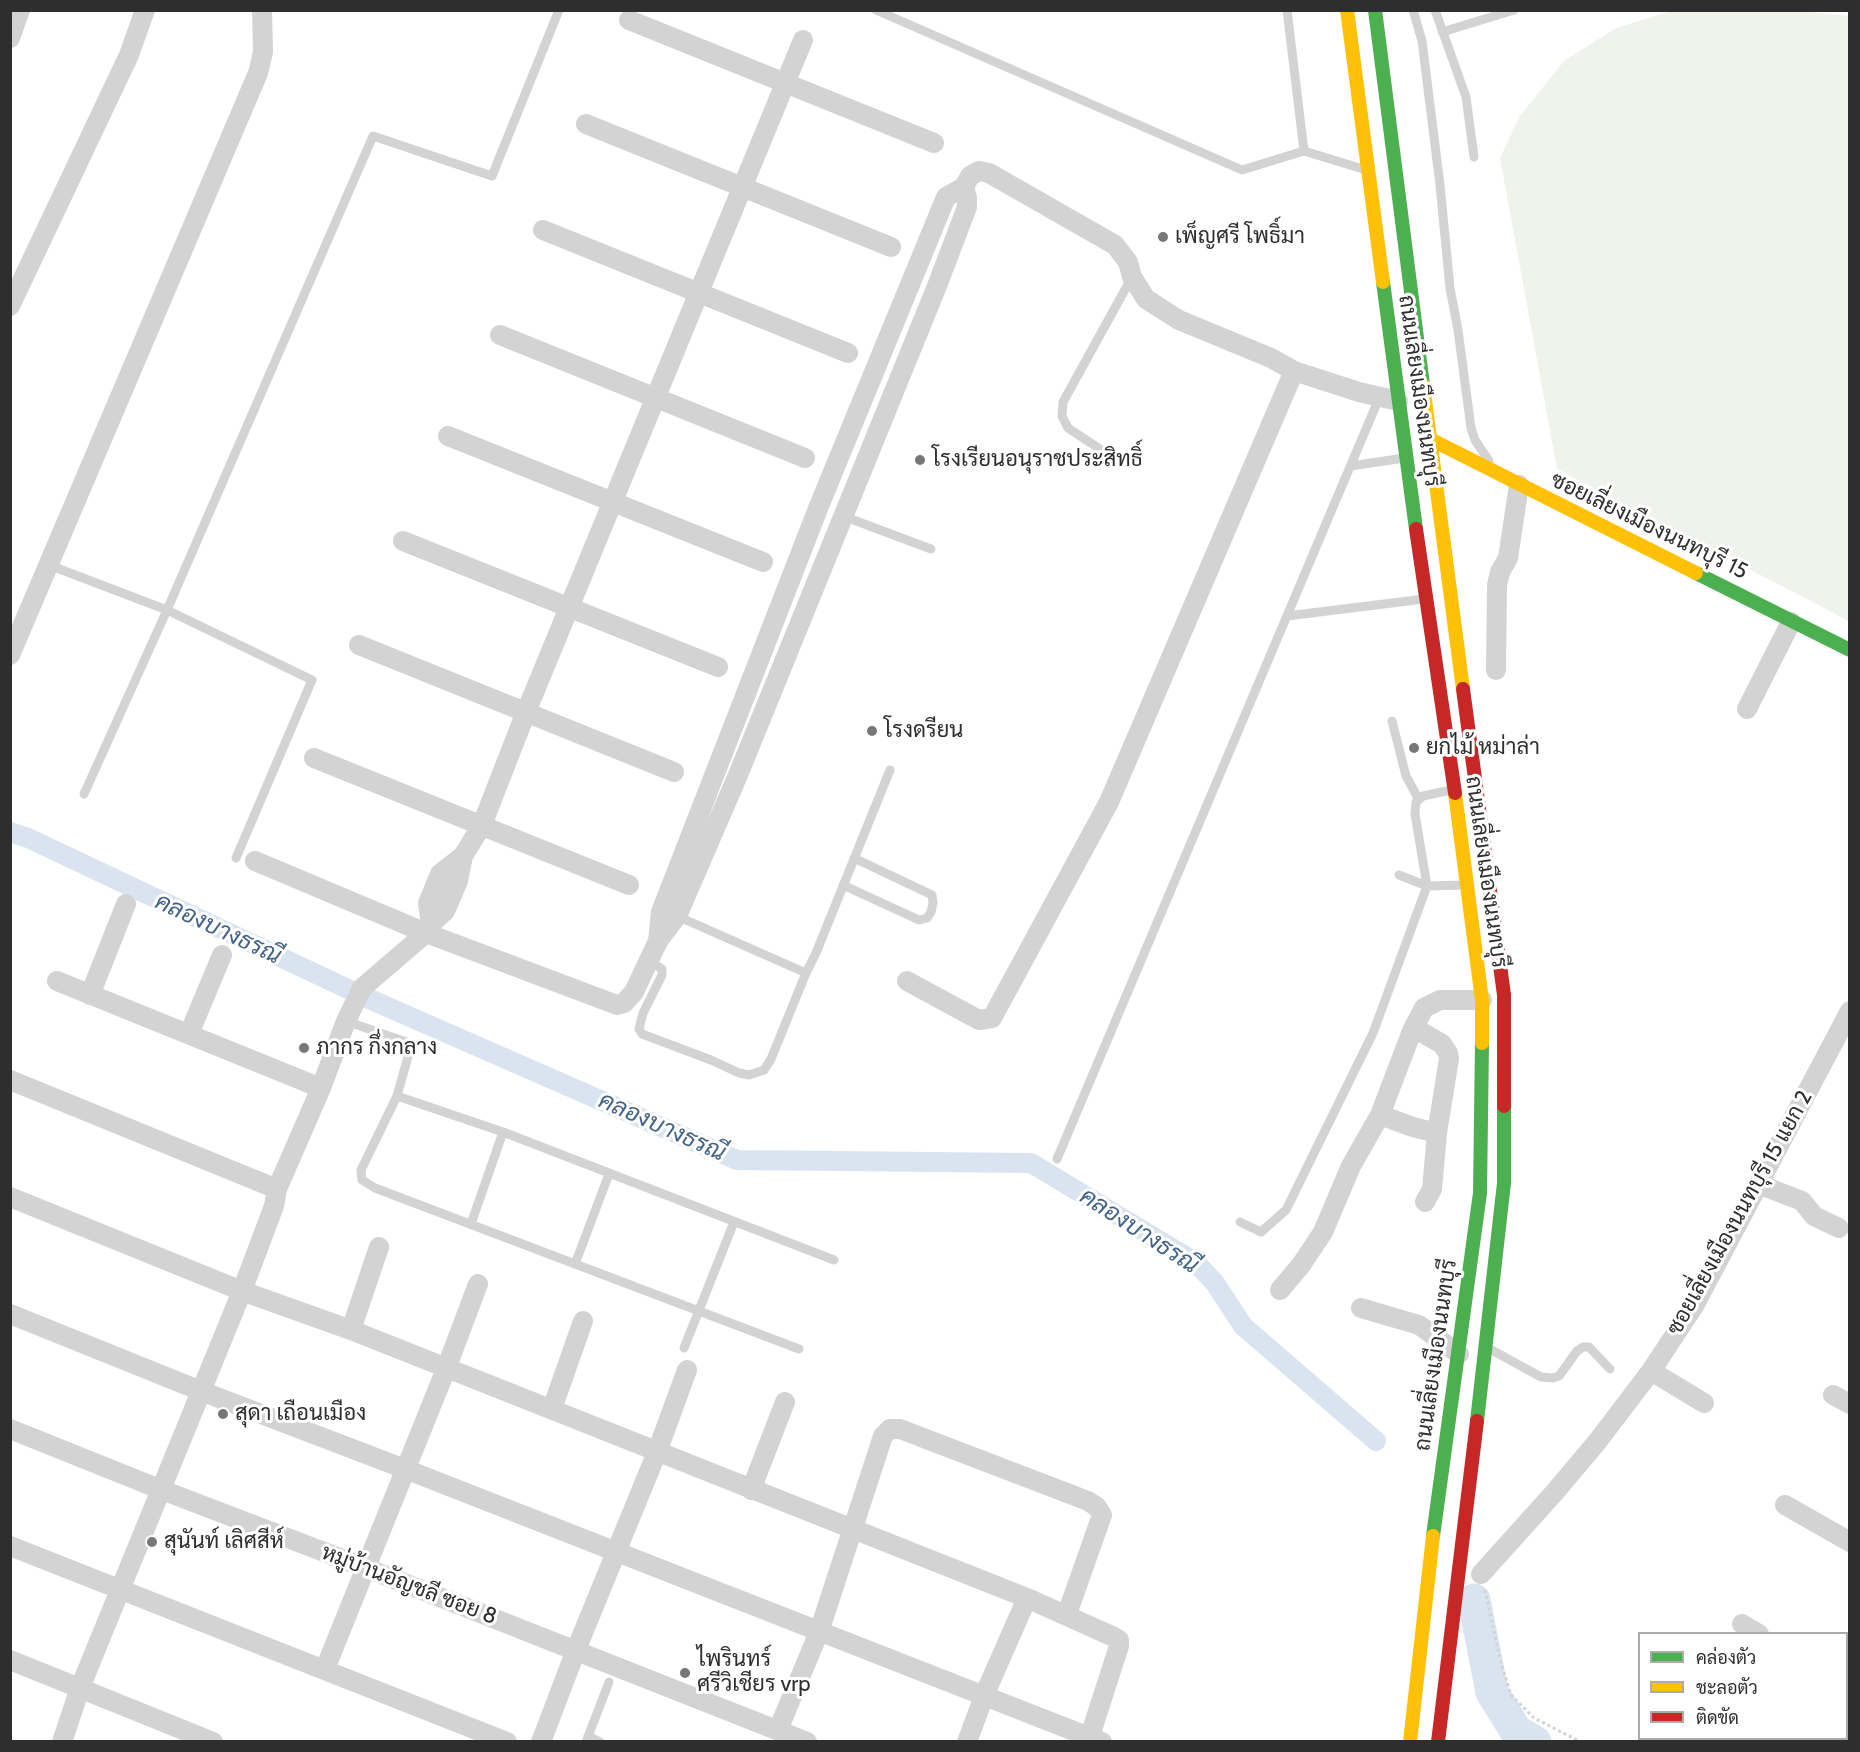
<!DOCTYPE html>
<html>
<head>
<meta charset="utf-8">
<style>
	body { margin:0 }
	#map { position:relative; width:1860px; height:1752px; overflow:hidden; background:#fff; font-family:Cabin,Sarabun,sans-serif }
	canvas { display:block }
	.frame { position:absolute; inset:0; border:12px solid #2e2e2e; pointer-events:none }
	.legend { position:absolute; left:1638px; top:1632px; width:210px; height:108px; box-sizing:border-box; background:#fff; border:2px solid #ababab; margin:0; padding:8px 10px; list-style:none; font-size:18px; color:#2e2e2e }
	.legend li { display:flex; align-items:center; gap:12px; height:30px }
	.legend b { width:30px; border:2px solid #ababab }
</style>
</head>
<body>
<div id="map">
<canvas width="1860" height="1752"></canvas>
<div class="frame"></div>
<ul class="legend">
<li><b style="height:8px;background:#4caf50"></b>คล่องตัว</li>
<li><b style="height:8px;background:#ffc107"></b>ชะลอตัว</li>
<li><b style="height:8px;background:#c62828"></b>ติดขัด</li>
</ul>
</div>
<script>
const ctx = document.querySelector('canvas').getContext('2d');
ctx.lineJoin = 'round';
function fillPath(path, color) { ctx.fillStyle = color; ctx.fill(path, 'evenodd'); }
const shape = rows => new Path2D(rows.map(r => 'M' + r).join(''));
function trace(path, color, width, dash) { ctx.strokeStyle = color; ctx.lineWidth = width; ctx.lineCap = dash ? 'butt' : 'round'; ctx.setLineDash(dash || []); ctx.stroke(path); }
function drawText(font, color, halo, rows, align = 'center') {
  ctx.font = font + ' Cabin,Sarabun,sans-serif'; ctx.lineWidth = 6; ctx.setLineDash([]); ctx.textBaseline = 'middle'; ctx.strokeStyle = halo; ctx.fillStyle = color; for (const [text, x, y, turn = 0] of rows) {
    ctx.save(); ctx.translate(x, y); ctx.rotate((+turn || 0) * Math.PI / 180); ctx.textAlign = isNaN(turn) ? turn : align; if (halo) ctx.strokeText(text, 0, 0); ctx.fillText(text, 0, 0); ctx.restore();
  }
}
fillPath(shape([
	[1671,11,1789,10,1849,16,1849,621,1557,469,1500,158,1519,117,1564,61,1616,28]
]), '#eff3ec');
trace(shape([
	[10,832,28,838,367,998,737,1160,1031,1163,1195,1262,1215,1283,1243,1326,1376,1441]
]), '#dae4f0', 20);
trace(shape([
	[1474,1600,1492,1692,1516,1731,1535,1742]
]), '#dae4f0', 33);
trace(shape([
	[1485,1590,1501,1663,1511,1695,1534,1718,1581,1742]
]), '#d3d3d3', 3, [3, 3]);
trace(shape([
	[876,10,1242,170,1304,151,1363,169],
	[1287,10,1304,151],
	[1413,10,1422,41,1440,185,1450,288,1458,330,1471,428,1475,440,1489,461],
	[1435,10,1466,97,1474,157],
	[1442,32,1514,10],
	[1106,453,1068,428,1062,416,1063,402,1132,277],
	[1351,466,1404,458],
	[843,516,931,549],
	[49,565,167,610,373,136,492,176,559,10],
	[1287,616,1424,599],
	[1392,721,1406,776,1418,798],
	[84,794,167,610,312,680,236,858],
	[1399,875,1427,886,1465,885],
	[843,885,919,920,927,918,931,912,933,903,932,895,854,858],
	[677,916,806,973,816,953,890,770],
	[648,960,662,969,662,975,643,1013,639,1029,642,1034,711,1060,739,1073,749,1075,764,1070,771,1059,806,973],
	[346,1021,406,1042,408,1048,409,1053,397,1096,361,1170,362,1180,375,1188,799,1349],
	[397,1096,503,1132,834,1260],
	[1057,1159,1380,396],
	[1240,1222,1261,1232,1286,1210,1373,1033,1427,886,1415,814,1416,802,1423,796,1451,790],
	[471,1224,503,1132],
	[575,1264,609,1174],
	[684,1348,734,1222],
	[1488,1348,1541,1377,1553,1378,1559,1376,1577,1351,1583,1347,1589,1347,1610,1369],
	[588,1736,600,1742],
	[586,1742,609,1682]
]), '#d3d3d3', 9);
trace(shape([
	[629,20,934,143],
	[10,38,20,10],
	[586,124,891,247],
	[543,230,848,353],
	[10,306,129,55,145,10],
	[500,335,805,458],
	[448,436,763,562],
	[403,541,718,667],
	[359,645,674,772],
	[10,655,258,73,263,52,262,10],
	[1496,670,1497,585,1500,572,1508,558,1519,485],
	[1747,709,1791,622],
	[314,758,629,885],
	[255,861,426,933,617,1005,624,1003,634,992,658,941,677,916,738,775,937,286,967,207,967,198,964,187],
	[431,924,428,903,440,874,463,856],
	[658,941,661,912,819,506,946,197,964,187,970,176,979,171,989,173,1115,245,1128,262,1132,277,1146,299,1179,320,1271,358,1294,371,1359,392,1398,401],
	[57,981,321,1088],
	[907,981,979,1020,992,1018,1109,802,1294,371],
	[90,995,126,904],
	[1412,1031,1423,1033,1442,1044,1448,1053,1449,1059,1437,1133],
	[189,1034,222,955],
	[10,1080,277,1189],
	[1380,1115,1413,1127,1437,1133,1432,1189,1425,1202],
	[1758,1184,1802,1201,1814,1216,1839,1228],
	[10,1197,242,1291,351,1330,1027,1598,1114,1637,1119,1640,1119,1646,1090,1736],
	[1280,1290,1301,1265,1323,1232,1351,1166,1380,1115,1412,1031,1424,1008,1440,1000,1482,1000],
	[1361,1308,1419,1325,1459,1354],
	[10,1314,201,1391,405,1469,1102,1742],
	[351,1330,379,1247],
	[1651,1371,1704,1403],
	[1833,1395,1850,1404],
	[552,1409,583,1321],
	[10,1429,162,1490,366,1568,807,1742],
	[751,1490,785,1402],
	[1785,1505,1850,1542],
	[10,1546,507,1742],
	[1481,1574,1554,1493,1597,1442,1651,1371,1694,1306,1850,1011],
	[1742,1624,1759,1634],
	[10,1660,213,1742],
	[325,1669,446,1369,478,1284],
	[1846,1683,1850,1684],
	[1846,1711,1850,1706],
	[778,1730,819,1632,883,1436,890,1429,900,1429,1088,1501,1097,1507,1102,1515,1067,1614],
	[1691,1738,1697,1742],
	[62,1742,80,1688,242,1291,274,1206,277,1189,321,1088,346,1021,362,988,426,933,431,924,445,911,458,881,463,856,482,825,526,712,803,40],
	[541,1742,576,1650,657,1452,687,1370],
	[967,1742,984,1696,1027,1598],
	[1828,1742,1830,1738]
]), '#d3d3d3', 20);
trace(shape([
	[1375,10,1423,385],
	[1383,282,1416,529],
	[1696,573,1850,650],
	[1477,1421,1504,1183,1504,1106],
	[1433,1536,1480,1193,1482,1043]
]), '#4caf50', 14);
trace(shape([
	[1347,10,1383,282],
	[1423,385,1463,689],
	[1430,439,1696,573],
	[1455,793,1482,1000,1482,1043],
	[1410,1742,1433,1536]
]), '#ffc107', 14);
trace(shape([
	[1416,529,1455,793],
	[1463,689,1504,995,1504,1106],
	[1438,1742,1477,1421]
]), '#c62828', 14);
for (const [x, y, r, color] of [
	[1163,237,6,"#777"],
	[920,460,6,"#777"],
	[872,731,6,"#777"],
	[1414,748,6,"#777"],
	[304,1048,6,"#777"],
	[223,1414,6,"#777"],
	[152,1542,6,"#777"],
	[685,1673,6,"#777"]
]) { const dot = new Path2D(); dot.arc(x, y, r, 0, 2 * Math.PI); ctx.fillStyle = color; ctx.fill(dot); trace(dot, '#fff', 2); }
drawText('22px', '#2e2e2e', '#fff', [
	["เพ็ญศรี โพธิ์มา",1175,237],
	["โรงเรียนอนุราชประสิทธิ์",932,460],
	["โรงดรียน",884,731],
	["ยกไม้ หม่าล่า",1426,748],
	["ภากร กึ่งกลาง",316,1048],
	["สุดา เถือนเมือง",235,1414],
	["สุนันท์ เลิศสีห์",164,1542],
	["ไพรินทร์",697,1660],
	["ศรีวิเชียร vrp",697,1685]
], 'left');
drawText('22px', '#2e2e2e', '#fff', [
	["ถนนเลี่ยงเมืองนนทบุรี",1419,391,82],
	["ซอยเลี่ยงเมืองนนทบุรี 15",1649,526,26],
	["ถนนเลี่ยงเมืองนนทบุรี",1486,872,82],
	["ซอยเลี่ยงเมืองนนทบุรี 15 แยก 2",1740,1213,-61],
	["ถนนเลี่ยงเมืองนนทบุรี",1436,1355,-82],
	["หมู่บ้านอัญชลี ซอย 8",409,1585,21]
]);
drawText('italic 24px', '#42638a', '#fff', [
	["คลองบางธรณี",218,929,25],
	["คลองบางธรณี",662,1127,24],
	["คลองบางธรณี",1139,1231,33]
]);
</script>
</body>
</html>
